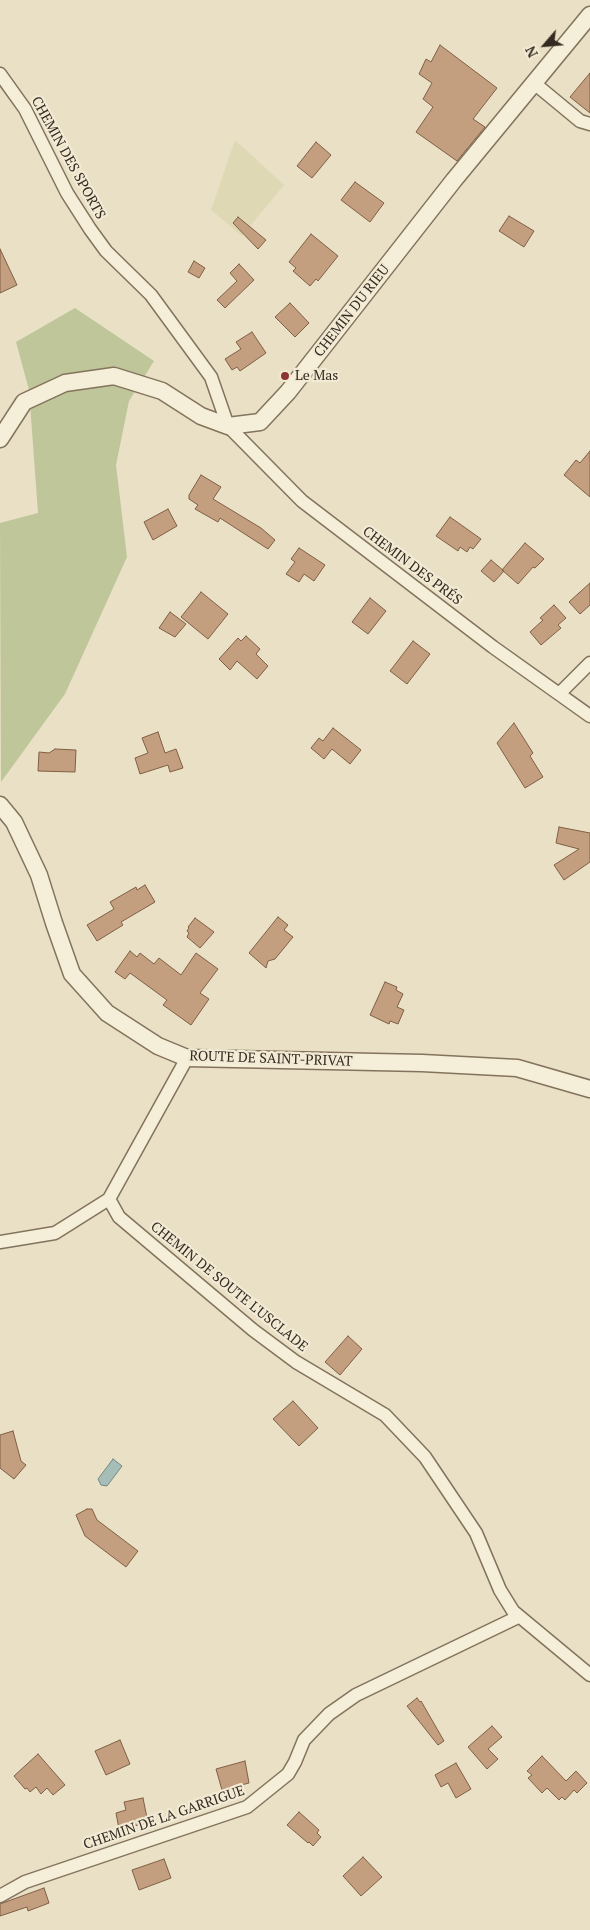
<!DOCTYPE html>
<html>
<head>
<meta charset="utf-8">
<style>
	body { margin:0 }
	#map { position:relative; width:590px; height:1930px; overflow:hidden; background:#e9e0c5; font-family:"PT Serif",serif }
	canvas { display:block }
	.north { position:absolute; left:520px; top:20px; width:50px; height:50px; -webkit-text-stroke:4px #f2ead4; paint-order:stroke; rotate:243deg; font-size:14px; font-weight:700; line-height:20px; text-align:center; color:#342a1f }
	.north::after { content:''; display:block; margin:auto; width:18px; height:22px; background:#342a1f; clip-path:polygon(50% 0,100% 100%,50% 72%,0 100%) }
</style>
</head>
<body>
<div id="map">
<canvas width="590" height="1930"></canvas>
<div class="north">N</div>
</div>
<script>
const ctx = document.querySelector('canvas').getContext('2d');
ctx.lineJoin = 'round';
function fillPath(path, color) { ctx.fillStyle = color; ctx.fill(path, 'evenodd'); }
const shape = rows => new Path2D(rows.map(r => 'M' + r).join(''));
function trace(path, color, width, dash) { ctx.strokeStyle = color; ctx.lineWidth = width; ctx.lineCap = dash ? 'butt' : 'round'; ctx.setLineDash(dash || []); ctx.stroke(path); }
function drawText(font, color, halo, rows, align = 'center') {
  ctx.font = font + ' "PT Serif",serif'; ctx.lineWidth = 4.5; ctx.setLineDash([]); ctx.textBaseline = 'middle'; ctx.strokeStyle = halo; ctx.fillStyle = color; for (const [text, x, y, turn = 0] of rows) {
    ctx.save(); ctx.translate(x, y); ctx.rotate((+turn || 0) * Math.PI / 180); ctx.textAlign = isNaN(turn) ? turn : align; if (halo) ctx.strokeText(text, 0, 0); ctx.fillText(text, 0, 0); ctx.restore();
  }
}
fillPath(shape([
	[235,140,284,185,242,236,211,210]
]), '#ded9b4');
fillPath(shape([
	[75,308,154,361,129,401,116,465,127,557,65,694,1,782,0,523,38,513,29,390,16,342]
]), '#bfc69a');
const water = shape([
	[113,1459,122,1466,107,1486,101,1485,98,1479,113,1459]
]);
fillPath(water, '#a6bdb8');
trace(water, '#6e8b85', 1);
const building = shape([
	[440,45,497,88,473,119,485,127,457,161,416,132,433,107,423,99,432,83,419,74,426,59,431,62,440,45],
	[590,73,590,113,570,97,590,73],
	[316,142,331,155,312,178,297,166,316,142],
	[355,182,384,203,370,222,341,200,355,182],
	[509,216,534,231,524,247,499,231,509,216],
	[238,217,266,240,258,249,233,223,238,217],
	[311,234,338,256,318,281,316,279,310,286,293,271,296,268,289,262,311,234],
	[0,249,17,285,0,293,0,249],
	[194,261,205,268,199,278,188,272,194,261],
	[239,264,254,280,225,308,217,300,237,281,230,273,239,264],
	[290,303,309,323,295,337,275,317,290,303],
	[252,332,266,353,240,371,237,367,232,370,225,359,241,349,236,342,252,332],
	[590,451,590,497,564,475,576,460,580,463,590,451],
	[201,475,221,487,213,499,261,528,275,540,268,549,220,518,218,522,195,509,198,505,189,499,189,495,201,475],
	[168,509,177,526,153,540,144,522,168,509],
	[450,517,481,539,473,549,470,547,467,552,460,547,458,551,436,536,450,517],
	[525,543,544,559,535,568,533,567,518,584,502,570,525,543],
	[299,548,325,565,314,581,304,574,299,582,286,574,295,562,291,559,299,548],
	[491,560,504,571,494,582,481,571,491,560],
	[590,583,590,605,580,614,569,602,590,583],
	[201,592,228,614,208,639,181,617,201,592],
	[370,598,386,611,368,634,352,622,370,598],
	[554,605,566,618,558,625,561,628,541,645,530,632,543,620,540,618,554,605],
	[170,612,186,624,175,637,159,628,170,612],
	[246,636,260,649,256,654,268,666,257,679,237,661,230,670,219,659,238,638,241,641,246,636],
	[413,641,430,654,407,684,390,671,413,641],
	[514,723,533,753,530,756,543,777,525,788,497,743,514,723],
	[333,728,361,750,350,764,332,749,324,759,311,748,319,738,323,741,333,728],
	[158,732,165,753,176,749,183,768,170,772,168,765,140,774,135,758,148,753,142,738,158,732],
	[55,749,76,750,75,772,38,771,39,752,49,753,55,749],
	[559,827,590,833,590,862,564,880,554,865,579,849,556,843,559,827],
	[145,885,155,902,121,922,123,925,97,941,87,925,114,909,110,902,136,887,137,890,145,885],
	[278,917,288,925,284,930,293,937,275,959,268,961,266,968,249,953,278,917],
	[195,918,214,932,200,948,187,937,189,933,187,931,189,928,188,927,195,918],
	[130,951,137,957,140,953,154,964,159,958,181,975,196,953,218,969,200,993,209,999,191,1025,163,1005,167,1000,130,973,125,979,115,972,130,951],
	[385,982,397,987,396,990,403,994,397,1007,404,1010,398,1024,390,1021,389,1024,370,1015,385,982],
	[348,1336,362,1349,340,1375,325,1362,348,1336],
	[293,1401,318,1428,299,1446,273,1419,293,1401],
	[13,1431,21,1461,26,1465,14,1479,0,1468,0,1435,13,1431],
	[87,1509,92,1509,97,1520,138,1551,126,1567,85,1536,76,1515,87,1509],
	[417,1698,420,1702,421,1701,444,1741,438,1745,407,1706,417,1698],
	[492,1726,502,1737,488,1749,498,1759,487,1769,468,1747,492,1726],
	[120,1740,130,1764,106,1775,95,1751,120,1740],
	[38,1754,65,1785,53,1795,47,1788,41,1794,36,1787,30,1792,27,1788,25,1789,14,1776,38,1754],
	[542,1756,566,1781,576,1771,587,1783,577,1793,574,1790,565,1800,562,1797,559,1800,547,1788,542,1793,528,1778,532,1775,527,1771,542,1756],
	[245,1761,249,1783,222,1790,216,1769,245,1761],
	[456,1763,471,1789,456,1798,448,1783,441,1787,435,1775,456,1763],
	[143,1798,148,1823,119,1829,116,1813,126,1810,124,1802,143,1798],
	[299,1812,319,1830,317,1833,321,1837,313,1846,309,1842,308,1843,287,1825,299,1812],
	[363,1857,382,1877,361,1896,343,1876,363,1857],
	[164,1859,171,1878,139,1890,132,1870,164,1859],
	[44,1888,49,1903,28,1911,27,1907,0,1916,0,1904,44,1888]
]);
fillPath(building, '#c49f7f');
trace(building, '#7f5f45', 1);
const minor = shape([
	[0,74,25,109,67,193,90,229,106,251,151,295,211,377,228,426,302,501,493,647,590,716],
	[534,83,580,121,590,124],
	[559,694,590,663],
	[109,1199,119,1217,253,1330,296,1362,385,1415,425,1457,476,1533,500,1590,513,1611,590,1675],
	[0,1242,55,1233,109,1199,187,1058],
	[0,1896,25,1882,247,1807,288,1774,295,1762,304,1740,329,1714,356,1695,518,1617]
]);
const tertiary = shape([
	[0,439,24,402,65,383,114,376,162,391,201,416,228,426,260,422,288,392,454,180,590,15],
	[0,805,14,822,39,875,54,923,72,974,107,1013,158,1046,187,1058,422,1063,517,1068,590,1089]
]);
trace(minor, '#83735d', 15);
trace(tertiary, '#83735d', 19);
trace(minor, '#f5eed8', 12);
trace(tertiary, '#f5eed8', 16);
for (const [x, y, r, color] of [
	[285,376,5,"#8b3633"]
]) { const dot = new Path2D(); dot.arc(x, y, r, 0, 2 * Math.PI); ctx.fillStyle = color; ctx.fill(dot); trace(dot, '#f2ead4', 2); }
drawText('14px', '#342a1f', '#f2ead4', [
	["CHEMIN DES SPORTS",68,158,61],
	["CHEMIN DU RIEU",352,311,-52],
	["CHEMIN DES PRÉS",412,566,37],
	["ROUTE DE SAINT-PRIVAT",271,1059,2],
	["CHEMIN DE SOUTE L'USCLADE",229,1287,39],
	["CHEMIN DE LA GARRIGUE",164,1818,-19]
]);
drawText('14px', '#342a1f', '#f2ead4', [
	["Le Mas",295,376]
], 'left');
</script>
</body>
</html>
